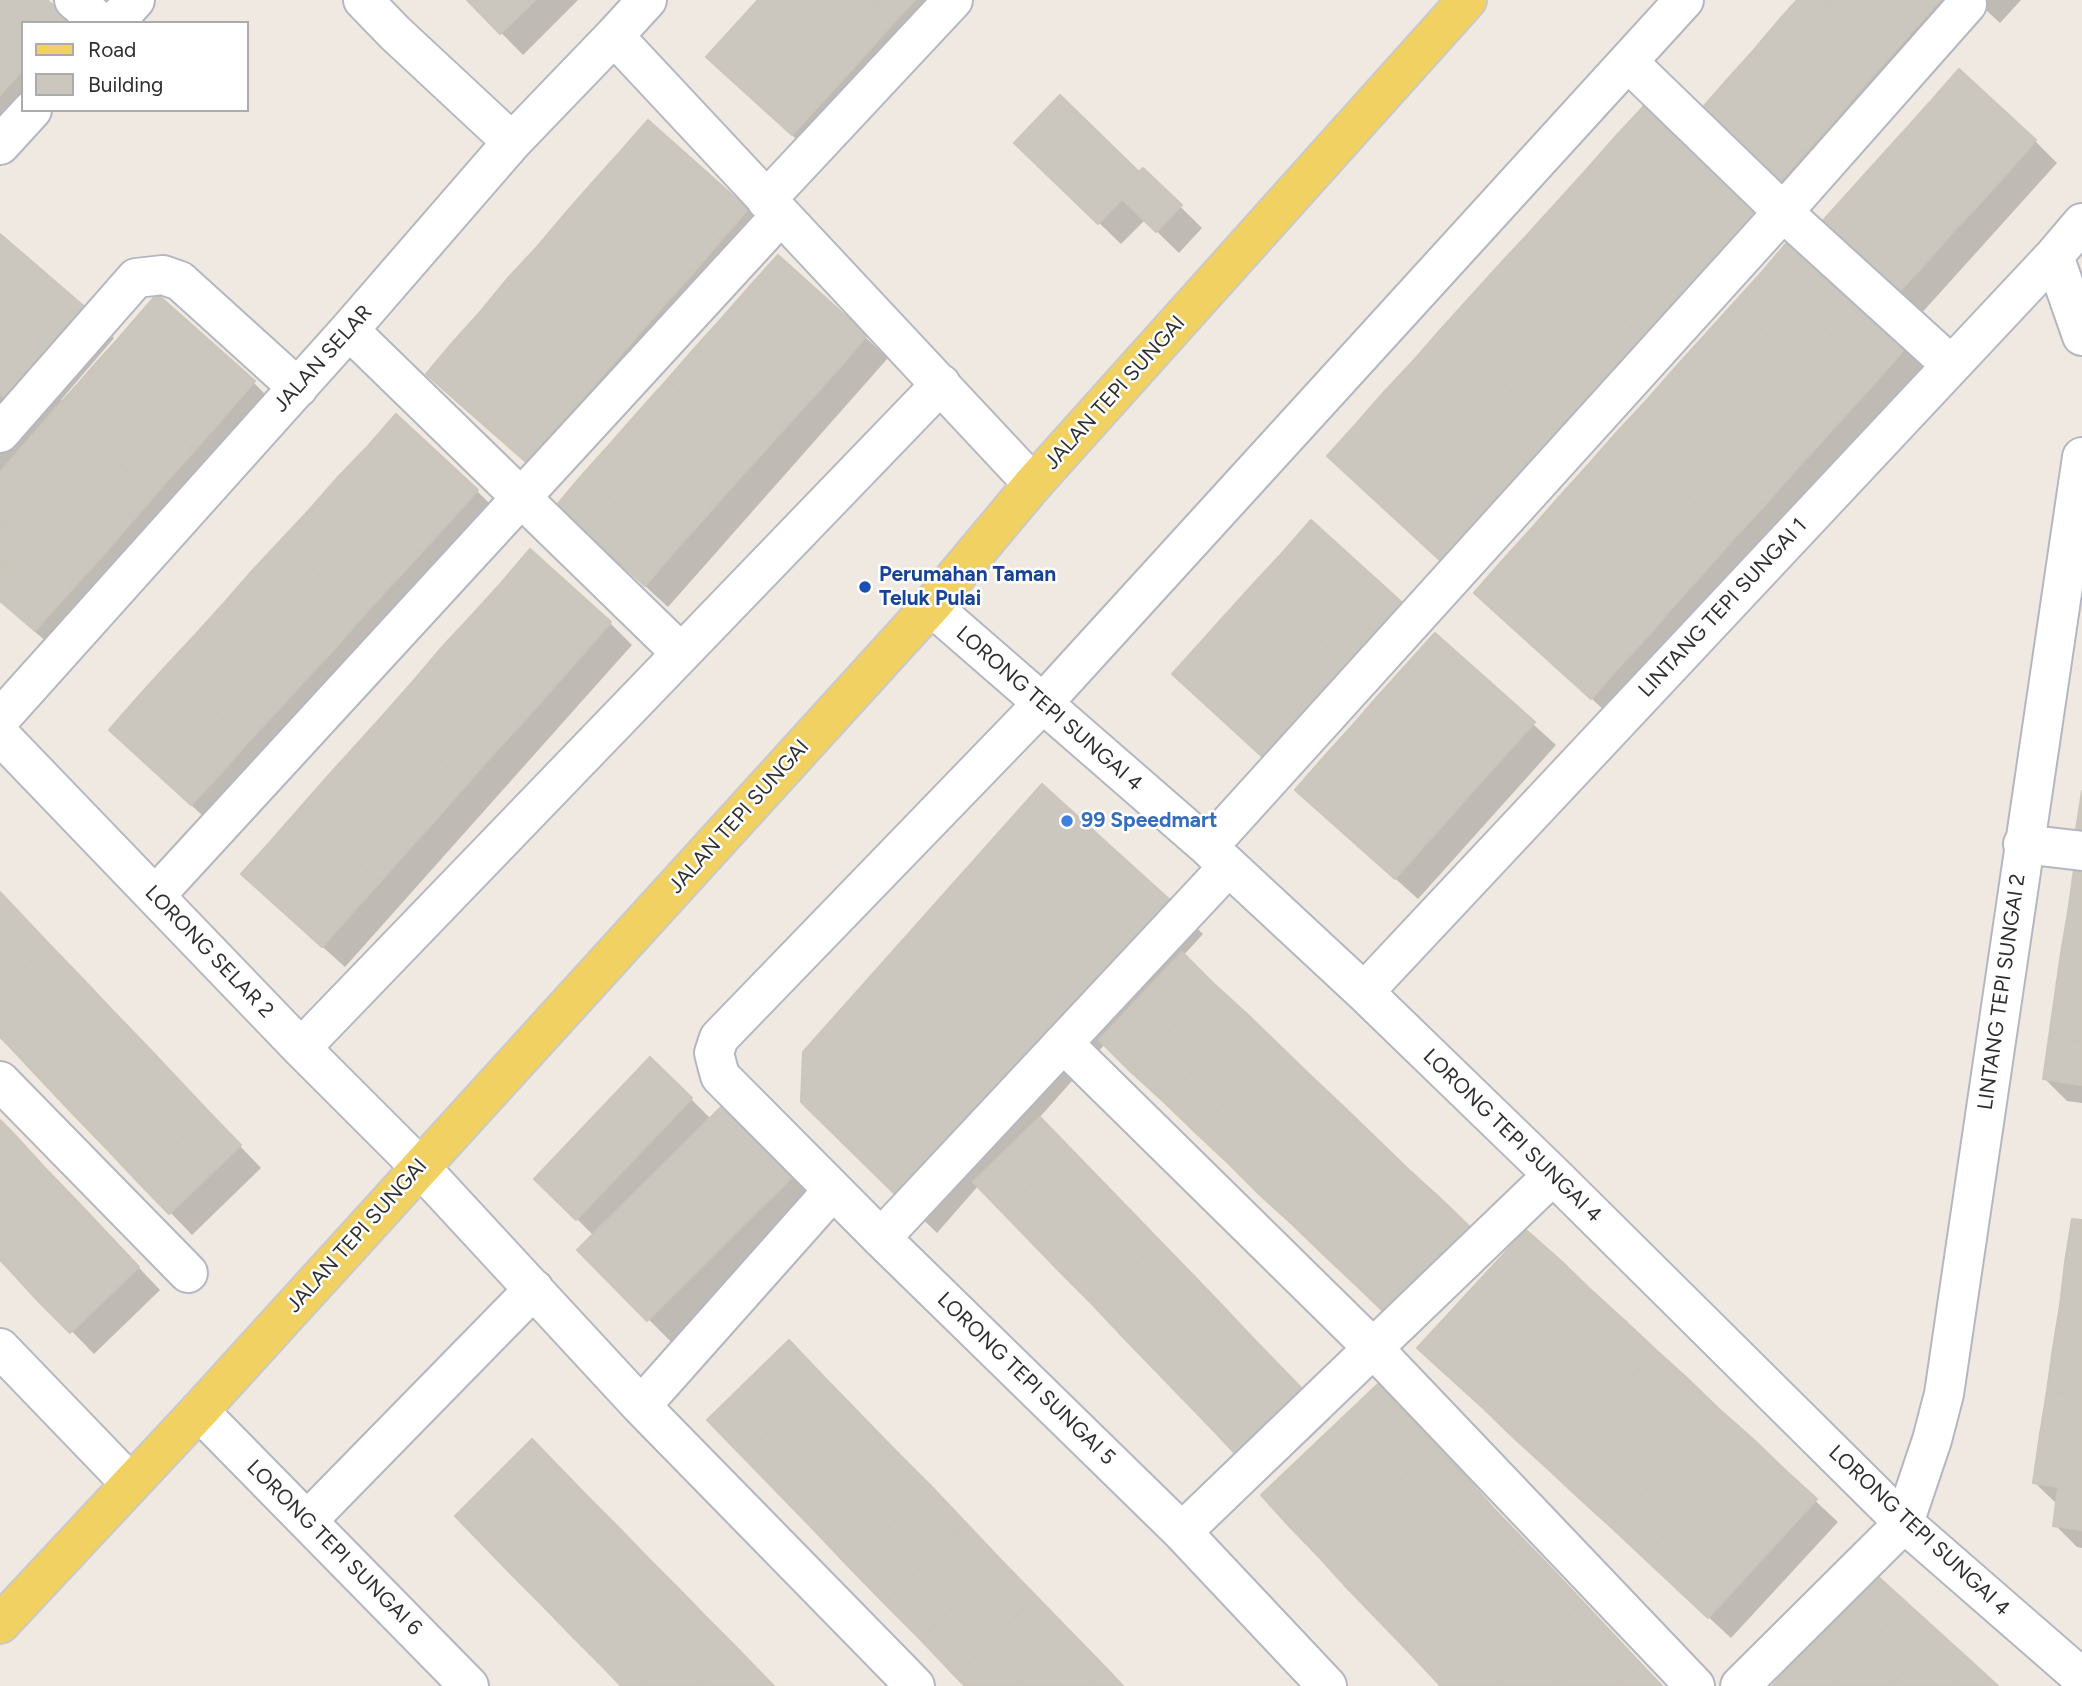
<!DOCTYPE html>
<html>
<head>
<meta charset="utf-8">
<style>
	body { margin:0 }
	#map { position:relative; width:2082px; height:1686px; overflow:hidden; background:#efe9e1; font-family:Figtree,sans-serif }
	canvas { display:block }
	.legend { position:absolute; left:21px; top:21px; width:228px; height:91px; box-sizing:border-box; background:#fff; border:2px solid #ababab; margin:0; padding:9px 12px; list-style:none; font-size:21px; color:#2e2e2e }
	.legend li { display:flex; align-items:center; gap:14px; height:35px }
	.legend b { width:35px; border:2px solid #ababab }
</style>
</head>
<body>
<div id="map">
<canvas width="2082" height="1686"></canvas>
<ul class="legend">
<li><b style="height:9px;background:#f2d163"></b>Road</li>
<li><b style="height:19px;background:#cbc7bf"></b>Building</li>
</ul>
</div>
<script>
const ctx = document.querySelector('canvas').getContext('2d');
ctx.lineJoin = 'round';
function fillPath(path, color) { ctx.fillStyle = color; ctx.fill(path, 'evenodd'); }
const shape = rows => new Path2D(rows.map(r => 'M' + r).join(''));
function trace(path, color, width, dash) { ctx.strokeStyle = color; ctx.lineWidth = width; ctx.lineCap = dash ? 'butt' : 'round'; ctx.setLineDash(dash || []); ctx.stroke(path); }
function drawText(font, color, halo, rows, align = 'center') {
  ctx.font = font + ' Figtree,sans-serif'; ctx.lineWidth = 5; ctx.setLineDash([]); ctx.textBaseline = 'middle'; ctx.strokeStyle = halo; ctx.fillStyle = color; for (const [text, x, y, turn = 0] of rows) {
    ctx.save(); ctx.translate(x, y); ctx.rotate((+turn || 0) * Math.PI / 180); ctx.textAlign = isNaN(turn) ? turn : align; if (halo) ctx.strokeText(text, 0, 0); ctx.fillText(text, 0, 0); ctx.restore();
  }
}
fillPath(shape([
	[0,0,45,0,70,23,23,23,23,110,0,141],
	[469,0,578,0,523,55],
	[760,0,957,0,815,156,730,79],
	[1800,0,1946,0,1800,206,1721,135],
	[1975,0,2021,0,2000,23],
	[2035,141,2057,163,1919,316,1844,247],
	[1038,164,1139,175,1143,170,1202,228,1179,253,1145,220,1121,244],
	[747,210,769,232,549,483,450,396,428,374],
	[0,237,92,317,114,338,61,400,64,402,253,382,275,404,58,652,0,601],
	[1790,242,1928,369,1614,719,1498,614],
	[778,257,888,358,668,607,558,506],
	[477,491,499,513,214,826,133,752],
	[610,623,632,645,345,967,266,896],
	[1435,635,1556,745,1418,899,1320,811],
	[2082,873,2082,1103,2067,1101,2045,1079],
	[0,894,261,1168,192,1235,0,1035],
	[1170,902,1203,934,1183,956,1494,1254,1413,1339,1105,1044,1039,1118,1330,1419,1265,1481,979,1185,937,1233,836,1135],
	[691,1099,711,1119,726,1104,827,1206,681,1352,580,1250,594,1236,537,1179],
	[0,1121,160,1290,94,1354,0,1257],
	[2082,1222,2082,1548,2077,1547,2055,1525,2058,1505,2035,1483],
	[1527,1232,1838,1522,1731,1638,1442,1370]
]), '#0003');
const building = shape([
	[0,0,3,0,28,23,23,23,23,57,0,37,0,0],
	[3,0,47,0,69,19,65,23,28,23,3,0],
	[467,0,535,0,500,34,467,0],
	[758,0,803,0,864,56,833,90,747,12,758,0],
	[803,0,872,0,895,21,864,56,803,0],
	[872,0,915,0,895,21,872,0],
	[1797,0,1822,0,1888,59,1860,90,1780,19,1797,0],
	[1822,0,1885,0,1916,27,1888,59,1822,0],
	[1885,0,1940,0,1916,27,1885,0],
	[747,12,833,90,792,135,706,57,747,12],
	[1780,19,1860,90,1833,122,1753,51,1780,19],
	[0,37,23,57,23,70,9,85,0,77,0,37],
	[1753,51,1833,122,1804,154,1725,82,1753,51],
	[1959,69,2036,140,2009,171,1931,101,1959,69],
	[0,77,9,85,0,95,0,77],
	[1725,82,1804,154,1777,185,1697,114,1725,82],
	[1060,95,1139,172,1143,168,1182,205,1156,232,1122,199,1098,224,1014,143,1060,95],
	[1931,101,2009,171,1981,202,1903,132,1931,101],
	[1645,105,1763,213,1734,245,1616,136,1645,105],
	[648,120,748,209,721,240,620,152,648,120],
	[1903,132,1981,202,1952,233,1875,163,1903,132],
	[1616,136,1734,245,1705,276,1587,169,1616,136],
	[620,152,721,240,693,273,592,183,620,152],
	[1875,163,1952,233,1925,264,1847,194,1875,163],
	[1587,169,1705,276,1677,308,1558,201,1587,169],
	[592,183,693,273,665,304,564,215,592,183],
	[1847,194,1925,264,1896,295,1819,225,1847,194],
	[1558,201,1677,308,1647,341,1529,233,1558,201],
	[564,215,665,304,637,336,537,247,564,215],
	[1529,233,1647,341,1619,373,1500,264,1529,233],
	[0,234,94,315,74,339,0,274,0,234],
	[1790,239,1907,346,1879,378,1762,272,1790,239],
	[537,247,637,336,609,368,508,278,537,247],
	[778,255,867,335,840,367,750,286,778,255],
	[1500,264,1619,373,1589,405,1471,296,1500,264],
	[1762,272,1879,378,1850,410,1733,304,1762,272],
	[0,274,74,339,54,361,0,314,0,274],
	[508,278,609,368,582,399,481,311,508,278],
	[750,286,840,367,812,398,722,318,750,286],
	[157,294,255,381,235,404,137,317,157,294],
	[1471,296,1589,405,1561,437,1442,328,1471,296],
	[1733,304,1850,410,1821,442,1704,336,1733,304],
	[481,311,582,399,554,431,453,342,481,311],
	[0,314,54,361,34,384,0,354,0,314],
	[137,317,235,404,215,427,117,340,137,317],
	[722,318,812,398,784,429,694,349,722,318],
	[1442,328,1561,437,1532,468,1414,360,1442,328],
	[1704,336,1821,442,1792,474,1675,368,1704,336],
	[117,340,215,427,195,450,97,362,117,340],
	[453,342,554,431,526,462,426,374,453,342],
	[694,349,784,429,756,460,667,380,694,349],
	[0,354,34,384,15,407,0,394,0,354],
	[1414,360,1532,468,1503,500,1384,392,1414,360],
	[97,362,195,450,174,473,77,385,97,362],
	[1675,368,1792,474,1764,506,1647,400,1675,368],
	[667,380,756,460,728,491,639,411,667,380],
	[77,385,174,473,155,495,56,408,77,385],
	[1384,392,1503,500,1474,532,1356,424,1384,392],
	[1647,400,1764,506,1734,538,1617,432,1647,400],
	[56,408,155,495,135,518,36,431,56,408],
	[639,411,728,491,700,523,611,443,639,411],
	[396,414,478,490,450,521,368,446,396,414],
	[1356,424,1474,532,1444,564,1327,456,1356,424],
	[36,431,135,518,115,541,16,454,36,431],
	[1617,432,1734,538,1706,570,1589,464,1617,432],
	[611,443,700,523,672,554,583,474,611,443],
	[368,446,450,521,421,553,338,477,368,446],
	[16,454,115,541,95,564,0,479,0,472,16,454],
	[1589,464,1706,570,1677,602,1560,496,1589,464],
	[583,474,672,554,645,586,556,506,583,474],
	[338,477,421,553,392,584,310,509,338,477],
	[0,479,95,564,75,586,0,520,0,479],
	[1560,496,1677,602,1649,635,1531,529,1560,496],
	[310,509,392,584,363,616,281,540,310,509],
	[0,520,75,586,54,609,0,560,0,520],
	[1311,520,1408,608,1380,639,1284,551,1311,520],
	[1531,529,1649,635,1619,667,1502,561,1531,529],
	[281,540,363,616,335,648,252,571,281,540],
	[530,549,611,622,583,654,502,582,530,549],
	[1284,551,1380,639,1352,670,1256,581,1284,551],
	[0,560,54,609,35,631,0,601,0,560],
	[1502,561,1619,667,1591,699,1474,593,1502,561],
	[252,571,335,648,306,679,224,603,252,571],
	[1256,581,1352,670,1324,700,1227,613,1256,581],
	[502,582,583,654,554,687,473,614,502,582],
	[224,603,306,679,277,711,195,635,224,603],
	[1227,613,1324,700,1296,732,1200,643,1227,613],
	[473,614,554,687,525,720,443,646,473,614],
	[1435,633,1535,722,1507,753,1407,664,1435,633],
	[195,635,277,711,248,742,166,666,195,635],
	[1200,643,1296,732,1268,762,1172,674,1200,643],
	[443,646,525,720,495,752,415,679,443,646],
	[1407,664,1507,753,1479,784,1379,695,1407,664],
	[166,666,248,742,220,774,137,698,166,666],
	[415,679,495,752,467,784,386,712,415,679],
	[1379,695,1479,784,1451,816,1351,727,1379,695],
	[137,698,220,774,191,805,109,730,137,698],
	[386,712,467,784,438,817,357,744,386,712],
	[1351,727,1451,816,1423,847,1323,758,1351,727],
	[357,744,438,817,409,849,328,776,357,744],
	[1323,758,1423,847,1395,879,1295,790,1323,758],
	[328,776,409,849,380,882,299,809,328,776],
	[1042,784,1171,901,903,1202,801,1102,803,1052,1042,784],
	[2082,791,2082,831,2076,830,2082,791],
	[299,809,380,882,351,914,270,842,299,809],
	[270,842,351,914,322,947,241,874,270,842],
	[2074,870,2082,871,2082,914,2068,912,2074,870],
	[0,892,17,910,0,927,0,892],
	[17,910,49,944,0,991,0,927,17,910],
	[2068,912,2082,914,2082,957,2061,953,2068,912],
	[49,944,81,977,10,1047,0,1037,0,991,49,944],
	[1182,952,1214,984,1131,1072,1099,1040,1182,952],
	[2061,953,2082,957,2082,999,2055,995,2061,953],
	[81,977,113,1011,41,1080,10,1047,81,977],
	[1214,984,1247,1014,1164,1102,1131,1072,1214,984],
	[2055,995,2082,999,2082,1042,2049,1037,2055,995],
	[113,1011,145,1044,73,1114,41,1080,113,1011],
	[1247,1014,1279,1045,1196,1133,1164,1102,1247,1014],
	[2049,1037,2082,1042,2082,1085,2043,1079,2049,1037],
	[145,1044,177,1078,105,1147,73,1114,145,1044],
	[1279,1045,1311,1076,1228,1163,1196,1133,1279,1045],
	[650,1057,692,1098,576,1220,534,1179,650,1057],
	[1311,1076,1344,1107,1260,1195,1228,1163,1311,1076],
	[177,1078,209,1112,137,1181,105,1147,177,1078],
	[726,1102,796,1173,647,1321,577,1250,726,1102],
	[1344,1107,1376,1138,1293,1225,1260,1195,1344,1107],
	[209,1112,241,1145,169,1214,137,1181,209,1112],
	[1040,1117,1070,1148,1003,1213,973,1182,1040,1117],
	[0,1120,13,1133,0,1146,0,1120],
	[13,1133,44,1167,0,1209,0,1146,13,1133],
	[1376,1138,1408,1169,1325,1256,1293,1225,1376,1138],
	[1070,1148,1100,1179,1033,1244,1003,1213,1070,1148],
	[44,1167,76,1200,7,1267,0,1260,0,1209,44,1167],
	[1408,1169,1441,1199,1358,1287,1325,1256,1408,1169],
	[1100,1179,1130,1210,1063,1275,1033,1244,1100,1179],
	[1441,1199,1473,1230,1390,1318,1358,1287,1441,1199],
	[76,1200,108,1234,38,1301,7,1267,76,1200],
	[1130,1210,1160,1241,1093,1305,1063,1275,1130,1210],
	[2072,1219,2082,1220,2082,1265,2065,1262,2072,1219],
	[1526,1230,1559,1259,1450,1378,1417,1348,1526,1230],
	[108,1234,139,1267,70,1333,38,1301,108,1234],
	[1160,1241,1190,1272,1122,1336,1093,1305,1160,1241],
	[1559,1259,1591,1290,1482,1407,1450,1378,1559,1259],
	[2065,1262,2082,1265,2082,1308,2060,1305,2065,1262],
	[1190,1272,1220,1303,1153,1368,1122,1336,1190,1272],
	[1591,1290,1623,1319,1514,1438,1482,1407,1591,1290],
	[1220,1303,1249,1334,1183,1399,1153,1368,1220,1303],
	[2060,1305,2082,1308,2082,1352,2053,1348,2060,1305],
	[1623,1319,1656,1350,1547,1468,1514,1438,1623,1319],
	[1249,1334,1279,1365,1213,1430,1183,1399,1249,1334],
	[789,1340,824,1377,743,1457,707,1420,789,1340],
	[2053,1348,2082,1352,2082,1396,2047,1391,2053,1348],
	[1656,1350,1688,1379,1579,1498,1547,1468,1656,1350],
	[1279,1365,1309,1396,1242,1461,1213,1430,1279,1365],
	[824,1377,860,1414,778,1493,743,1457,824,1377],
	[1688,1379,1720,1410,1611,1527,1579,1498,1688,1379],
	[1378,1384,1407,1415,1289,1526,1261,1495,1378,1384],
	[2047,1391,2082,1396,2082,1440,2040,1434,2047,1391],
	[1720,1410,1753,1439,1644,1558,1611,1527,1720,1410],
	[860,1414,895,1450,813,1529,778,1493,860,1414],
	[1407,1415,1436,1446,1319,1557,1289,1526,1407,1415],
	[2040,1434,2082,1440,2082,1530,2053,1526,2058,1487,2033,1483,2040,1434],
	[532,1439,561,1469,484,1546,455,1516,532,1439],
	[1753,1439,1784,1469,1676,1588,1644,1558,1753,1439],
	[1436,1446,1466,1477,1348,1589,1319,1557,1436,1446],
	[895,1450,931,1486,848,1566,813,1529,895,1450],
	[561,1469,590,1499,513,1576,484,1546,561,1469],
	[1784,1469,1817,1499,1708,1618,1676,1588,1784,1469],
	[1466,1477,1494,1509,1378,1620,1348,1589,1466,1477],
	[931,1486,966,1523,884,1603,848,1566,931,1486],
	[590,1499,620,1529,543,1606,513,1576,590,1499],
	[1494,1509,1524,1540,1407,1650,1378,1620,1494,1509],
	[966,1523,1001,1560,920,1639,884,1603,966,1523],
	[620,1529,649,1559,572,1636,543,1606,620,1529],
	[1524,1540,1553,1570,1437,1682,1407,1650,1524,1540],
	[649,1559,679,1589,602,1666,572,1636,649,1559],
	[1001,1560,1036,1596,955,1676,920,1639,1001,1560],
	[1553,1570,1583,1602,1494,1686,1440,1686,1437,1682,1553,1570],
	[1874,1573,1907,1603,1832,1686,1772,1686,1874,1573],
	[679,1589,708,1619,641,1686,621,1686,602,1666,679,1589],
	[1036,1596,1072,1633,1017,1686,965,1686,955,1676,1036,1596],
	[1583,1602,1612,1633,1556,1686,1494,1686,1583,1602],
	[1907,1603,1940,1633,1891,1686,1832,1686,1907,1603],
	[708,1619,738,1649,700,1686,641,1686,708,1619],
	[1072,1633,1107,1669,1090,1686,1017,1686,1072,1633],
	[1612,1633,1641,1664,1618,1686,1556,1686,1612,1633],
	[1940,1633,1972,1662,1950,1686,1891,1686,1940,1633],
	[738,1649,767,1679,760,1686,700,1686,738,1649],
	[1972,1662,1998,1686,1950,1686,1972,1662],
	[1641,1664,1662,1686,1618,1686,1641,1664],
	[1107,1669,1123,1686,1090,1686,1107,1669],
	[767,1679,774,1686,760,1686,767,1679]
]);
fillPath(building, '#cbc7bf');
trace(building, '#cbc5ba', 2);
const minor = shape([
	[74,0,101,23],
	[363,0,395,33,512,142],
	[114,23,135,0],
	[614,36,1033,484],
	[1628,62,1783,212,1951,365],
	[0,145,32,110],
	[766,200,953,0],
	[2054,256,2082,336],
	[349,330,681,653],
	[0,433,136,278,163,275,180,281,298,388],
	[931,606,1208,847,1364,992,1553,1175,1904,1523,2082,1678],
	[0,719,349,330,512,142,614,36,647,0],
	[0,735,301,1048,420,1167,641,1406,915,1686],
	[2023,844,2082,851],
	[1208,847,1783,212,1967,4],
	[155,896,780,216],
	[1364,992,2054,256,2082,223],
	[1063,1043,1373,1348,1695,1686],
	[301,1048,941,384],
	[0,1081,188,1273],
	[881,1238,1228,867],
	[0,1348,130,1483],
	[641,1406,833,1190],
	[199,1411,469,1686],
	[307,1521,534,1289],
	[1182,1532,1553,1175],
	[1327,1686,1182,1532,881,1238,720,1076,714,1053,719,1038,1042,704,1684,0],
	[1740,1686,1904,1523,1932,1440,1944,1394,2082,457]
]);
const major = shape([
	[0,1624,199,1411,931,606,1033,484,1467,0]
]);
trace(minor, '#b4b7c1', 42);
trace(major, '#c9c9c9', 42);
trace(minor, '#fff', 38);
trace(major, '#f2d163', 38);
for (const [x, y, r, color] of [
	[865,587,7,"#1a4fb4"],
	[1067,821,7,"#3f7fe0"]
]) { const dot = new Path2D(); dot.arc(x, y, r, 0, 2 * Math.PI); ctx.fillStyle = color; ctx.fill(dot); trace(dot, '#fff', 2.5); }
drawText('21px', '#2e2e2e', '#fff', [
	["JALAN SELAR",323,359,-48],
	["JALAN TEPI SUNGAI",1115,393,-48],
	["LINTANG TEPI SUNGAI 1",1723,608,-47],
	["LORONG TEPI SUNGAI 4",1049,709,41],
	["JALAN TEPI SUNGAI",739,817,-48],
	["LORONG SELAR 2",209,952,46],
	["LINTANG TEPI SUNGAI 2",2002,992,-82],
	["LORONG TEPI SUNGAI 4",1512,1136,44],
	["JALAN TEPI SUNGAI",357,1236,-48],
	["LORONG TEPI SUNGAI 5",1026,1379,44],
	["LORONG TEPI SUNGAI 4",1919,1531,43],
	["LORONG TEPI SUNGAI 6",334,1548,45]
]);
drawText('bold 21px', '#164399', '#fff', [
	["Perumahan Taman",879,575],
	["Teluk Pulai",879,599]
], 'left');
drawText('bold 21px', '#366cbe', '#fff', [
	["99 Speedmart",1081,821]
], 'left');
</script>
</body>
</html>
